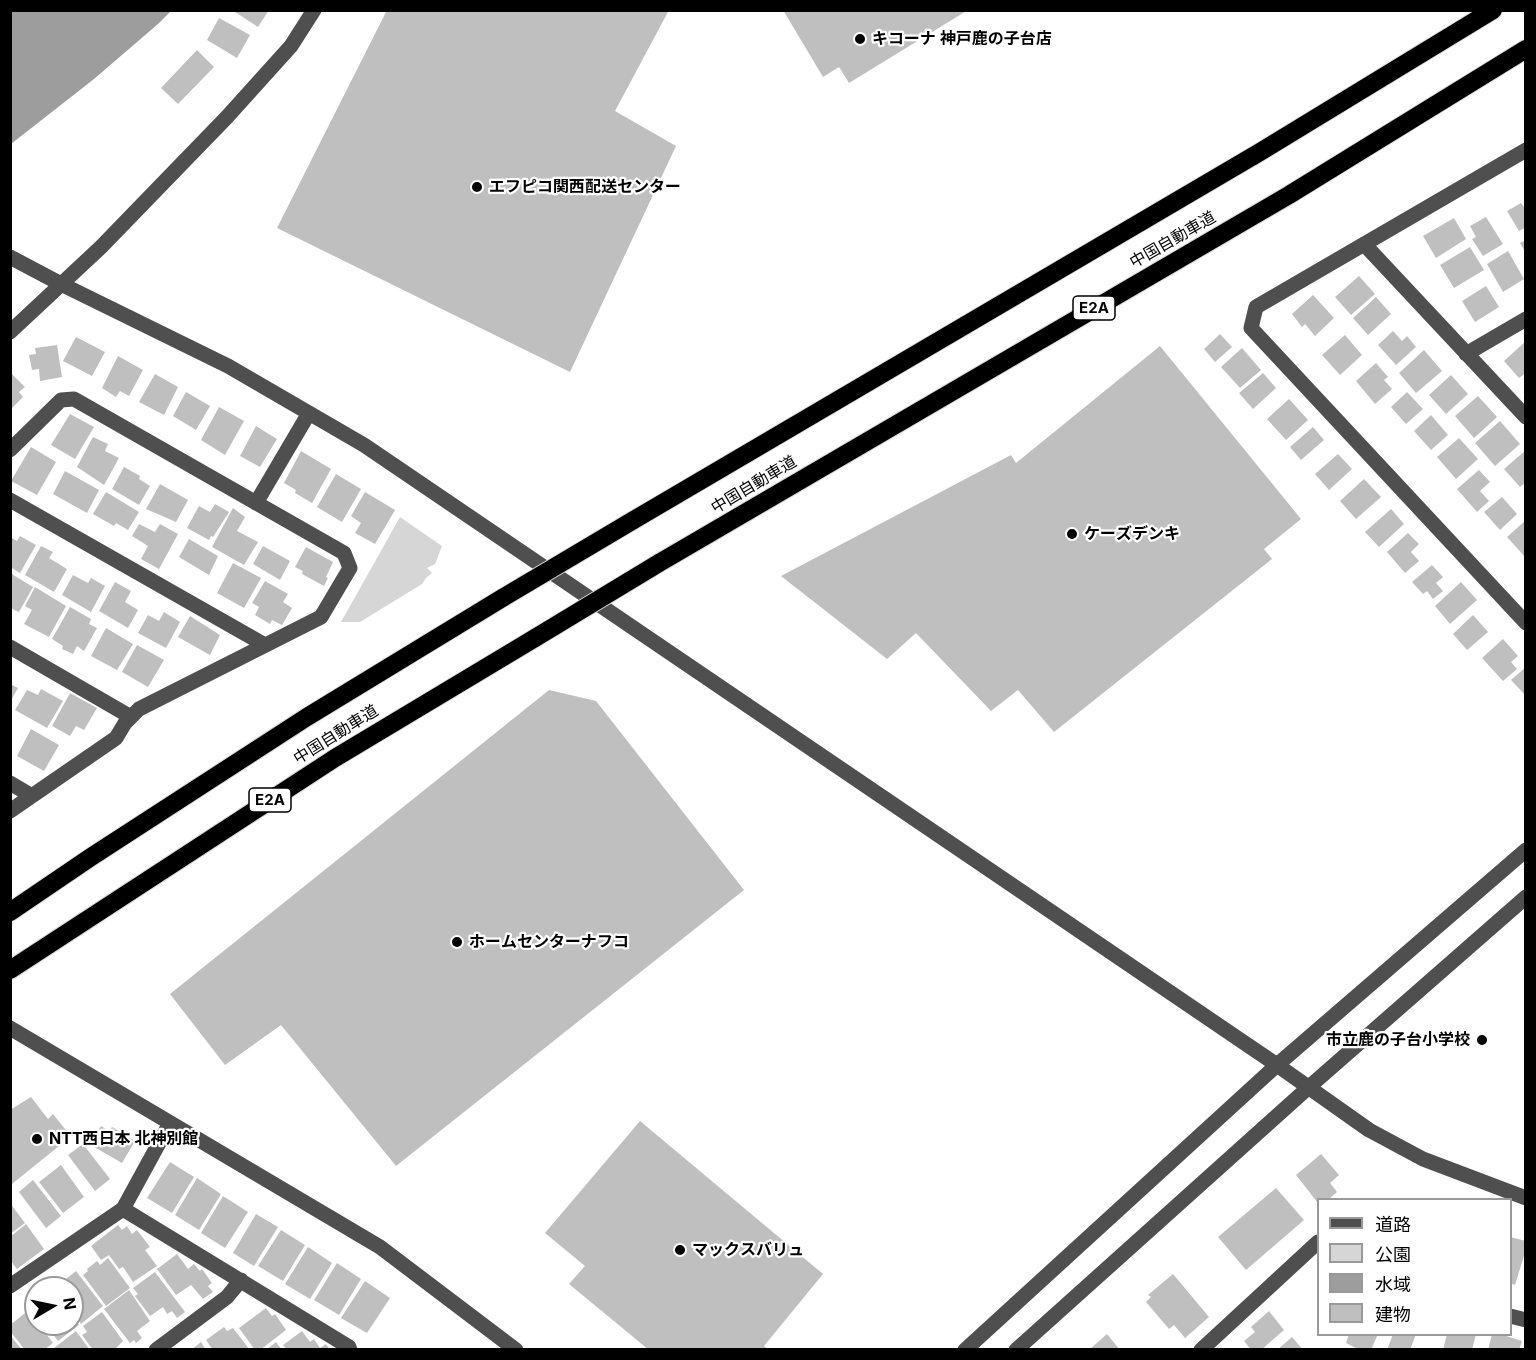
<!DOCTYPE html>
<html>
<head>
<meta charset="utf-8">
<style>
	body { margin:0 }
	#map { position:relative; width:1536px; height:1360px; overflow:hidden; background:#fff; font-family:Inter,"Noto Sans JP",sans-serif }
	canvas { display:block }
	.frame { position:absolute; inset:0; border:12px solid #000; pointer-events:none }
	.legend { position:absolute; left:1317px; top:1198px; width:195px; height:138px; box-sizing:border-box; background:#fff; border:2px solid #999; margin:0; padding:8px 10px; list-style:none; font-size:18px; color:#000 }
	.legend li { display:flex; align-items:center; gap:12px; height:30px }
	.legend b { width:30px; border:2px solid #999 }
	.north { position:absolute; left:24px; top:1276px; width:60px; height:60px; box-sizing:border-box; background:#fff; border:2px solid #999; border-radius:50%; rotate:81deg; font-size:16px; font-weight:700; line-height:24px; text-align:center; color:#000 }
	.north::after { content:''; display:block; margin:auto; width:21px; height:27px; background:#000; clip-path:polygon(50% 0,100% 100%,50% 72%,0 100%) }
</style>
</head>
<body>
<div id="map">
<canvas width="1536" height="1360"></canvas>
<div class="frame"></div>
<ul class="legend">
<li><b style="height:8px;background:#4f4f4f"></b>道路</li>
<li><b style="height:16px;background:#d6d6d6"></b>公園</li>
<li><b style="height:16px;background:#9d9d9d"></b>水域</li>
<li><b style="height:16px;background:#bfbfbf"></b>建物</li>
</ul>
<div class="north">N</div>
</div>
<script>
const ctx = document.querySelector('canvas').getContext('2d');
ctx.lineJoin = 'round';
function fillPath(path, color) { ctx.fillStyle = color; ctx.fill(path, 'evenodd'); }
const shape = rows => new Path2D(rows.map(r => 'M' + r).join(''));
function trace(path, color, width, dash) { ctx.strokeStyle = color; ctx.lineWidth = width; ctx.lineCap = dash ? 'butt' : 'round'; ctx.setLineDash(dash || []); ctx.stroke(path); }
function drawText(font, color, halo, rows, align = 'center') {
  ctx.font = font + ' Inter,"Noto Sans JP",sans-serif'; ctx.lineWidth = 4.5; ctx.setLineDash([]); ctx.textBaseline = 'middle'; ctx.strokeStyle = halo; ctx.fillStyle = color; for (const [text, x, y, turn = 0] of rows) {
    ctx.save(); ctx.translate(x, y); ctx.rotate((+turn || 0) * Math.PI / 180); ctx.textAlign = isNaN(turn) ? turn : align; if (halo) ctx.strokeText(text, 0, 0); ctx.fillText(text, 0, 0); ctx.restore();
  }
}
fillPath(shape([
	[400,517,442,546,435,564,427,568,432,573,426,578,422,584,360,622,341,622]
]), '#d6d6d6');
fillPath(shape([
	[11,10,171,10,171,11,158,24,94,79,11,144]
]), '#9d9d9d');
fillPath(shape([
	[232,10,269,10,258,27],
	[387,10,669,10,615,111,676,146,570,372,277,228],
	[783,10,968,10,849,83,839,67,823,77],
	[219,18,250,35,237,58,207,40],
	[197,50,214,67,178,104,161,88],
	[1521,203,1526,210,1526,227,1519,231,1507,211],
	[1486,217,1503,244,1483,256,1472,239,1476,237,1470,226],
	[1454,218,1466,239,1436,258,1423,236],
	[1526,240,1526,253,1520,243],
	[1470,247,1484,270,1454,288,1440,265],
	[1508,251,1524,279,1503,292,1487,264],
	[1359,276,1375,294,1351,315,1335,297],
	[1486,286,1499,307,1475,322,1462,301],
	[1313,295,1334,318,1315,336,1305,324,1302,327,1292,314],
	[1376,297,1391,314,1368,335,1353,318],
	[1393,331,1402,341,1407,336,1416,347,1396,365,1378,345],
	[1220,334,1232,347,1215,362,1204,349],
	[1345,335,1362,355,1340,375,1322,355],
	[76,337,105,352,92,376,63,361],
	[1526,341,1526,373,1519,378,1504,361],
	[57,345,62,377,40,381,39,369,32,370,29,355,36,354,35,348],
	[1160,346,1301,519,1264,549,1272,559,1054,732,1018,690,991,711,916,633,887,659,781,576,1011,455,1016,463],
	[1242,348,1261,370,1240,388,1221,367],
	[1424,350,1442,371,1416,393,1399,373],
	[118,356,143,370,129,396,120,391,116,397,102,388],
	[1376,363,1388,377,1384,380,1392,389,1375,404,1356,381],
	[10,372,25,387,19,392,23,397,10,410],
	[1263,373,1276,388,1253,409,1239,393],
	[155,374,178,387,164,415,139,402],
	[1451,375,1468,394,1446,414,1429,395],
	[186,392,210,406,196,430,173,416],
	[1407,392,1423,409,1406,424,1391,407],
	[1478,396,1497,417,1474,438,1455,416],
	[1289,399,1308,420,1286,440,1267,419],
	[219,407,244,421,225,455,201,440],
	[70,414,94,427,75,459,51,445],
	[1431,415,1448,435,1431,450,1414,431],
	[1500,421,1520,444,1495,466,1475,443],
	[256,426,277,439,260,467,240,456],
	[1313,427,1324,440,1301,460,1290,447],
	[93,437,108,444,105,451,119,458,104,485,77,467],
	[1459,438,1478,459,1456,479,1437,457],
	[31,447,56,462,37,495,11,481],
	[1526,450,1526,482,1520,487,1504,469],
	[301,451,331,469,312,503,295,493,296,490,284,483],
	[1338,454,1352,469,1329,490,1315,474],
	[124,467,140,476,139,479,150,486,139,505,112,489],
	[1479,470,1490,482,1480,491,1489,501,1477,512,1457,489],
	[65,471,99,490,87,513,53,494],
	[336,474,361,489,342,522,317,507],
	[1364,479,1381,497,1356,519,1340,501],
	[160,484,188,500,176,522,146,509],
	[106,492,139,512,128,530,116,523,114,526,93,514],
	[365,492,395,510,375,544,355,533,361,523,351,516],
	[1502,497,1517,514,1500,530,1484,512],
	[215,504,229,512,213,537,211,536,209,540,187,528,199,506,210,512],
	[233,508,245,517,237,531,258,542,244,565,212,547],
	[1391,509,1404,524,1379,547,1365,532],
	[1526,520,1526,558,1507,537],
	[139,524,155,532,160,524,178,534,159,569,141,559,148,546,132,536],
	[1408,533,1419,544,1411,552,1419,561,1405,573,1387,552],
	[20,536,36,545,20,573,10,567,10,537,17,541],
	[189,539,218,556,209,575,179,557],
	[41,546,53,552,49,558,67,569,54,592,25,575],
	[263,546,290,561,280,580,253,564],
	[306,547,333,562,326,577,328,578,324,586,302,574,303,571,295,567],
	[233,563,261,578,244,608,217,593],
	[1432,565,1443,577,1436,583,1443,591,1433,599,1427,591,1423,594,1412,582],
	[10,573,33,587,19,612,10,608],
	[73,575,88,583,91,578,105,586,91,612,62,595],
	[265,581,288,594,283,602,292,608,282,625,272,620,270,624,255,615,259,607,252,603],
	[115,582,131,591,125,602,138,610,128,628,99,611],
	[1461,582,1477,600,1450,624,1435,606],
	[35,587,66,606,49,637,24,624,32,610,25,606],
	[70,607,91,619,89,624,97,628,84,651,77,646,73,654,62,649,63,646,52,639],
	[164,612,180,622,166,648,138,633,148,615,159,621],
	[1473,615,1488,632,1467,650,1453,634],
	[190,616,220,635,210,655,178,637],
	[106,628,133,644,117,670,91,656],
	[1503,639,1518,656,1511,662,1517,669,1503,681,1482,658],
	[137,645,164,660,148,687,122,672],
	[1526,667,1526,696,1511,680],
	[10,684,18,688,10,702],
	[41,689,63,701,47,728,15,710,27,690,38,695],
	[549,690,596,701,744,890,396,1166,281,1025,225,1065,170,994],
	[70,693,97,708,84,730,76,726,70,736,52,726],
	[31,729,59,745,44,771,17,756],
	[31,1097,48,1119,53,1114,69,1134,57,1143,59,1146,12,1184,10,1110],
	[640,1121,823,1274,764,1346,768,1350,649,1350,569,1284,585,1266,545,1233],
	[101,1126,109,1131,112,1127,135,1141,122,1163,89,1144],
	[83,1144,110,1179,95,1191,68,1155],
	[1321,1154,1339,1175,1330,1183,1337,1192,1328,1200,1318,1200,1318,1203,1296,1175],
	[170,1162,194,1177,172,1213,147,1198],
	[61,1165,84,1197,63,1213,39,1182],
	[197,1178,221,1194,199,1230,175,1215],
	[33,1180,61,1216,46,1228,19,1192],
	[1276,1188,1304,1220,1246,1270,1218,1237],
	[223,1196,248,1212,225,1248,201,1233],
	[10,1203,25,1223,10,1234],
	[256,1214,278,1227,254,1266,233,1253],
	[26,1224,44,1249,17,1269,10,1260,10,1237],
	[118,1225,122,1230,127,1226,132,1234,137,1230,150,1247,145,1250,157,1266,133,1282,123,1267,119,1269,109,1255,101,1260,91,1246],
	[281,1230,305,1245,283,1281,258,1266],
	[1510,1237,1526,1241,1526,1249,1515,1285,1510,1283],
	[308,1247,332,1263,310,1299,285,1284],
	[177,1254,188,1269,194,1264,200,1271,202,1269,212,1283,208,1286,213,1292,203,1299,191,1285,176,1295,157,1269],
	[108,1258,130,1288,106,1306,83,1275,88,1271,87,1269,97,1261,100,1265],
	[337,1263,361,1279,339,1315,314,1300],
	[76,1271,103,1306,81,1324,72,1312,72,1288,64,1288,61,1283],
	[155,1272,185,1312,177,1318,172,1311,167,1314,163,1307,150,1316,135,1296,138,1294,133,1288],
	[1173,1274,1209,1317,1185,1338,1174,1325,1169,1329,1146,1302,1151,1297,1148,1295],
	[365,1281,390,1298,367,1333,341,1318],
	[129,1290,150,1321,137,1331,142,1338,136,1343,134,1340,130,1343,104,1309],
	[266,1308,272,1316,275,1314,286,1330,260,1350,255,1350,239,1328],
	[29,1310,36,1319,36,1324,39,1324,53,1343,44,1350,25,1350,10,1331,10,1325],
	[1269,1311,1284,1330,1261,1350,1251,1350,1244,1341,1255,1332,1251,1327],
	[102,1312,123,1341,114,1350,93,1350,82,1335,87,1332,83,1326],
	[72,1316,79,1325,58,1341,45,1324,72,1324],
	[224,1327,227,1331,233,1328,250,1350,213,1350,206,1340],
	[76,1331,90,1350,55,1350,54,1348],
	[302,1331,310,1342,314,1339,320,1348,326,1344,330,1350,287,1350,283,1345],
	[1107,1334,1120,1350,1089,1350],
	[1349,1334,1378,1334,1371,1350,1360,1350,1346,1343],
	[1393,1334,1416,1334,1410,1350,1387,1350],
	[1447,1334,1476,1334,1472,1350,1443,1350],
	[1492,1334,1500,1334,1522,1341,1519,1350,1488,1350],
	[10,1335,22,1350,10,1350],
	[1292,1337,1303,1350,1277,1350],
	[201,1342,206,1350,191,1350],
	[276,1342,282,1350,266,1350]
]), '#bfbfbf');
const highway = shape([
	[632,521,1260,152,1493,10],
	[659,563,1289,195,1526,49],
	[10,912,91,857,307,717,504,597],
	[10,970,335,758,535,638]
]);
trace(highway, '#dbdbdb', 20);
trace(shape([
	[1526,150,1256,307,1251,328,1526,623],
	[1364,244,1526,417],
	[10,257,61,284,228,366,364,445,1277,1065,1369,1130,1423,1159,1526,1198],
	[10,332,101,247,227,117,291,46,314,10],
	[1466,354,1526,319],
	[10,450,61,400,74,399,344,553,350,568,321,617,139,709,125,723,116,738,10,811],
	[10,500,265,645],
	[256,503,309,413],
	[10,647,131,717],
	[10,783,32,796],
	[10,1028,380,1247,516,1350],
	[123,1209,349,1347,350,1350],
	[10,1286,123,1209,170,1123],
	[1510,1316,1526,1320],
	[156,1350,227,1297,241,1280],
	[965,1350,1277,1065,1526,850],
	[1016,1350,1309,1087,1526,897],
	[1201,1350,1318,1242]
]), '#4f4f4f', 15);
trace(highway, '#000', 18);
const highwayBridge = shape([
	[504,597,632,521],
	[535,638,659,563]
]);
trace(highwayBridge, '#dbdbdb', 20, []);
trace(highwayBridge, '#000', 18);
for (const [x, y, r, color] of [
	[860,39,6,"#000"],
	[477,187,6,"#000"],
	[1072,534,6,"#000"],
	[457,942,6,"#000"],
	[1482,1040,6,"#000"],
	[37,1139,6,"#000"],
	[680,1250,6,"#000"]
]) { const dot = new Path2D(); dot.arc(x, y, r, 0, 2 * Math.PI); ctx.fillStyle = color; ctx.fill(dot); trace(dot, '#fff', 2); }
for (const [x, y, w] of [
	[1094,308,42],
	[270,800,42]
]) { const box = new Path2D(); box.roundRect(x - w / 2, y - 12, w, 24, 4.5); ctx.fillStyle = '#fff'; ctx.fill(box); trace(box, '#000', 1.5); }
drawText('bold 15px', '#000', null, [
	["E2A",1094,308],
	["E2A",270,800]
]);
drawText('bold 16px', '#000', '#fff', [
	["キコーナ 神戸鹿の子台店",872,39],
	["エフピコ関西配送センター",489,187],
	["ケーズデンキ",1084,534],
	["ホームセンターナフコ",469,942],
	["市立鹿の子台小学校",1470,1040,"right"],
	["NTT西日本 北神別館",49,1139],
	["マックスバリュ",692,1250]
], 'left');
drawText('16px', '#000', '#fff', [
	["中国自動車道",1173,240,-30],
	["中国自動車道",754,485,-31],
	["中国自動車道",336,735,-32]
]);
</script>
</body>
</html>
